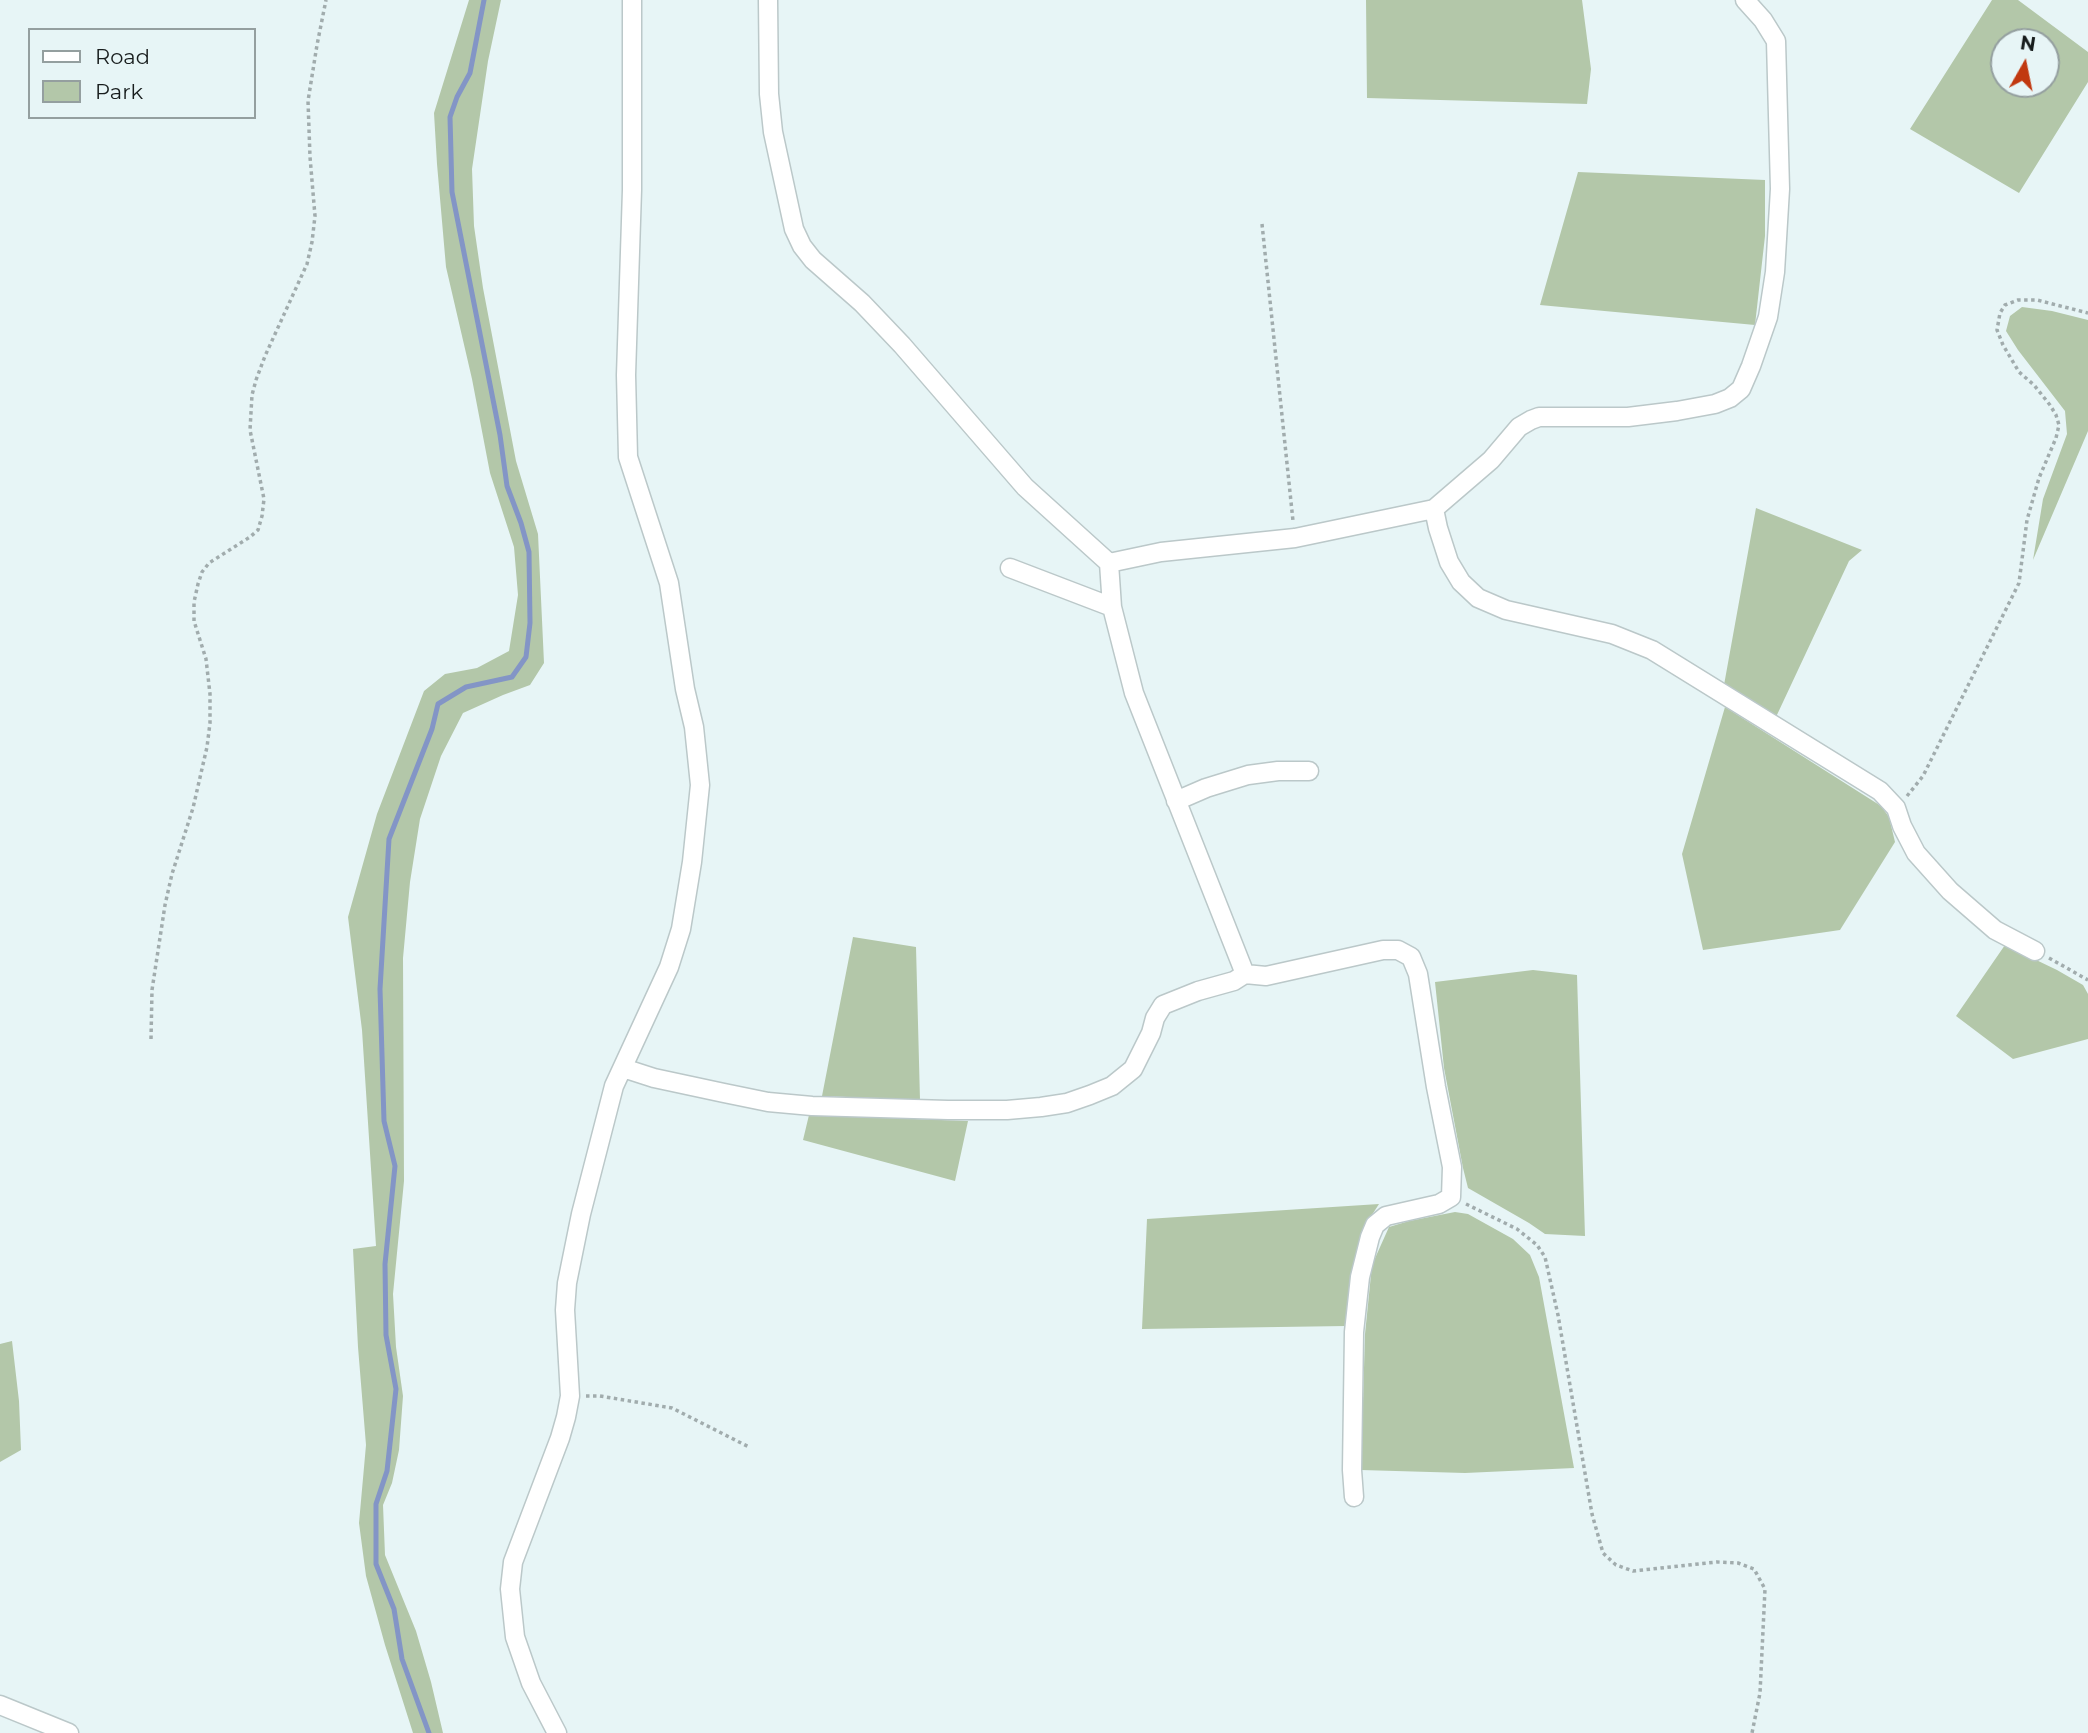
<!DOCTYPE html>
<html>
<head>
<meta charset="utf-8">
<style>
	body { margin:0 }
	#map { position:relative; width:2088px; height:1733px; overflow:hidden; background:#e7f5f6; font-family:Montserrat,sans-serif }
	canvas { display:block }
	.legend { position:absolute; left:28px; top:28px; width:228px; height:91px; box-sizing:border-box; background:#e7f5f6; border:2px solid #949f9f; margin:0; padding:9px 12px; list-style:none; font-size:21px; color:#181d1d }
	.legend li { display:flex; align-items:center; gap:14px; height:35px }
	.legend b { width:35px; border:2px solid #949f9f }
	.north { position:absolute; left:1990px; top:28px; width:70px; height:70px; box-sizing:border-box; background:#e7f5f6; border:2px solid #949f9f; border-radius:50%; rotate:9deg; font-size:19px; font-weight:700; line-height:28px; text-align:center; color:#181d1d }
	.north::after { content:''; display:block; margin:auto; width:24px; height:32px; background:#c1380f; clip-path:polygon(50% 0,100% 100%,50% 72%,0 100%) }
</style>
</head>
<body>
<div id="map">
<canvas width="2088" height="1733"></canvas>
<ul class="legend">
<li><b style="height:9px;background:#fff"></b>Road</li>
<li><b style="height:19px;background:#b3c7a9"></b>Park</li>
</ul>
<div class="north">N</div>
</div>
<script>
const ctx = document.querySelector('canvas').getContext('2d');
ctx.lineJoin = 'round';
function fillPath(path, color) { ctx.fillStyle = color; ctx.fill(path, 'evenodd'); }
const shape = rows => new Path2D(rows.map(r => 'M' + r).join(''));
function trace(path, color, width, dash) { ctx.strokeStyle = color; ctx.lineWidth = width; ctx.lineCap = dash ? 'butt' : 'round'; ctx.setLineDash(dash || []); ctx.stroke(path); }
fillPath(shape([
	[469,0,501,0,488,61,472,169,474,226,483,288,516,461,538,534,544,663,530,685,503,695,463,713,441,756,420,819,410,882,403,958,404,1181,393,1294,396,1347,403,1396,399,1450,392,1483,383,1505,385,1555,416,1631,431,1682,443,1733,413,1733,385,1645,366,1576,359,1523,366,1445,358,1347,353,1249,376,1246,362,1030,348,917,377,814,424,691,445,674,477,668,509,651,518,595,514,547,490,473,472,379,446,267,437,164,434,113],
	[1366,0,1582,0,1591,69,1587,104,1367,98],
	[1992,0,2018,0,2088,52,2088,82,2019,193,1910,129],
	[2004,42,2046,42,2046,84,2004,84],
	[1578,172,1765,180,1765,236,1755,325,1540,305],
	[2022,307,2052,311,2088,320,2088,431,2033,560,2043,499,2067,434,2065,411,2018,350,2006,331,2010,316],
	[1756,508,1862,550,1849,561,1776,717,1724,685],
	[1725,707,1881,806,1889,817,1895,842,1840,930,1703,950,1682,854],
	[853,937,916,947,920,1100,822,1096],
	[2005,945,2057,970,2083,985,2088,994,2088,1039,2013,1059,1956,1016],
	[1533,970,1577,975,1585,1236,1545,1234,1529,1223,1468,1188,1463,1168,1444,1068,1435,982],
	[809,1115,968,1121,955,1181,803,1140],
	[1379,1204,1368,1221,1360,1241,1351,1276,1346,1326,1142,1329,1147,1219],
	[1455,1212,1468,1214,1513,1239,1530,1255,1539,1277,1574,1468,1465,1473,1361,1470,1365,1334,1372,1265,1389,1227,1409,1221],
	[12,1341,19,1401,21,1450,0,1462,0,1344]
]), '#b3c7a9');
trace(shape([
	[429,1733,402,1659,394,1609,376,1564,376,1504,387,1471,396,1389,386,1335,385,1264,395,1166,384,1121,380,989,389,839,432,729,438,704,466,687,512,677,526,657,530,623,529,552,521,523,507,486,500,435,452,192,450,117,457,97,470,73,484,0]
]), '#8395c6', 5);
const minor = shape([
	[768,0,769,94,773,132,794,229,802,246,813,260,862,303,902,345,1025,487,1109,563,1112,607,1134,693,1245,974],
	[1434,509,1438,528,1449,562,1461,582,1478,598,1506,610,1612,634,1652,650,1880,791,1896,808,1902,826,1916,853,1950,891,1995,930,2035,951],
	[1109,563,1161,552,1295,538,1434,509,1491,460,1519,427,1531,420,1539,417,1628,417,1677,411,1715,404,1730,398,1741,389,1751,366,1768,317,1775,272,1780,189,1776,41,1763,20,1745,0],
	[1010,568,1112,607],
	[1176,801,1206,788,1248,775,1278,771,1309,771],
	[623,1068,654,1078,724,1093,768,1102,812,1106,948,1110,1007,1110,1041,1107,1067,1103,1090,1095,1112,1086,1133,1069,1151,1033,1155,1018,1163,1005,1198,991,1234,981,1245,974,1266,976,1383,950,1398,950,1411,957,1418,974,1436,1087,1452,1167,1451,1197,1439,1204,1386,1216,1375,1225,1370,1237,1360,1277,1354,1332,1352,1470,1354,1497],
	[0,1705,69,1733],
	[557,1733,531,1683,515,1637,510,1589,513,1562,560,1438,566,1417,570,1396,565,1310,567,1283,581,1214,614,1086,669,967,681,929,692,862,700,785,694,727,685,689,669,583,628,457,626,375,632,190,632,0]
]);
trace(minor, '#bbc8c9', 21);
trace(shape([
	[1262,224,1293,521],
	[1907,796,1923,776,2019,583,2027,520,2039,478,2056,438,2059,425,2056,415,2050,405,2034,385,2019,372,2003,345,1997,330,2000,313,2005,305,2018,300,2037,300,2088,313],
	[2049,958,2088,980],
	[151,1039,152,990,165,905,172,874,193,808,207,747,210,723,210,694,206,659,194,621,194,602,198,584,202,572,209,563,250,537,258,530,262,516,264,499,250,430,252,395,256,380,265,356,307,264,312,242,315,216,310,157,308,101,317,45,326,0],
	[1466,1204,1517,1229,1537,1245,1545,1257,1558,1315,1592,1514,1603,1553,1616,1565,1633,1571,1717,1562,1738,1563,1754,1569,1765,1589,1760,1693,1752,1733],
	[586,1396,600,1396,672,1408,749,1447]
]), '#a1acad', 3.5, [3.5, 3.5]);
trace(minor, '#fff', 18);
</script>
</body>
</html>
